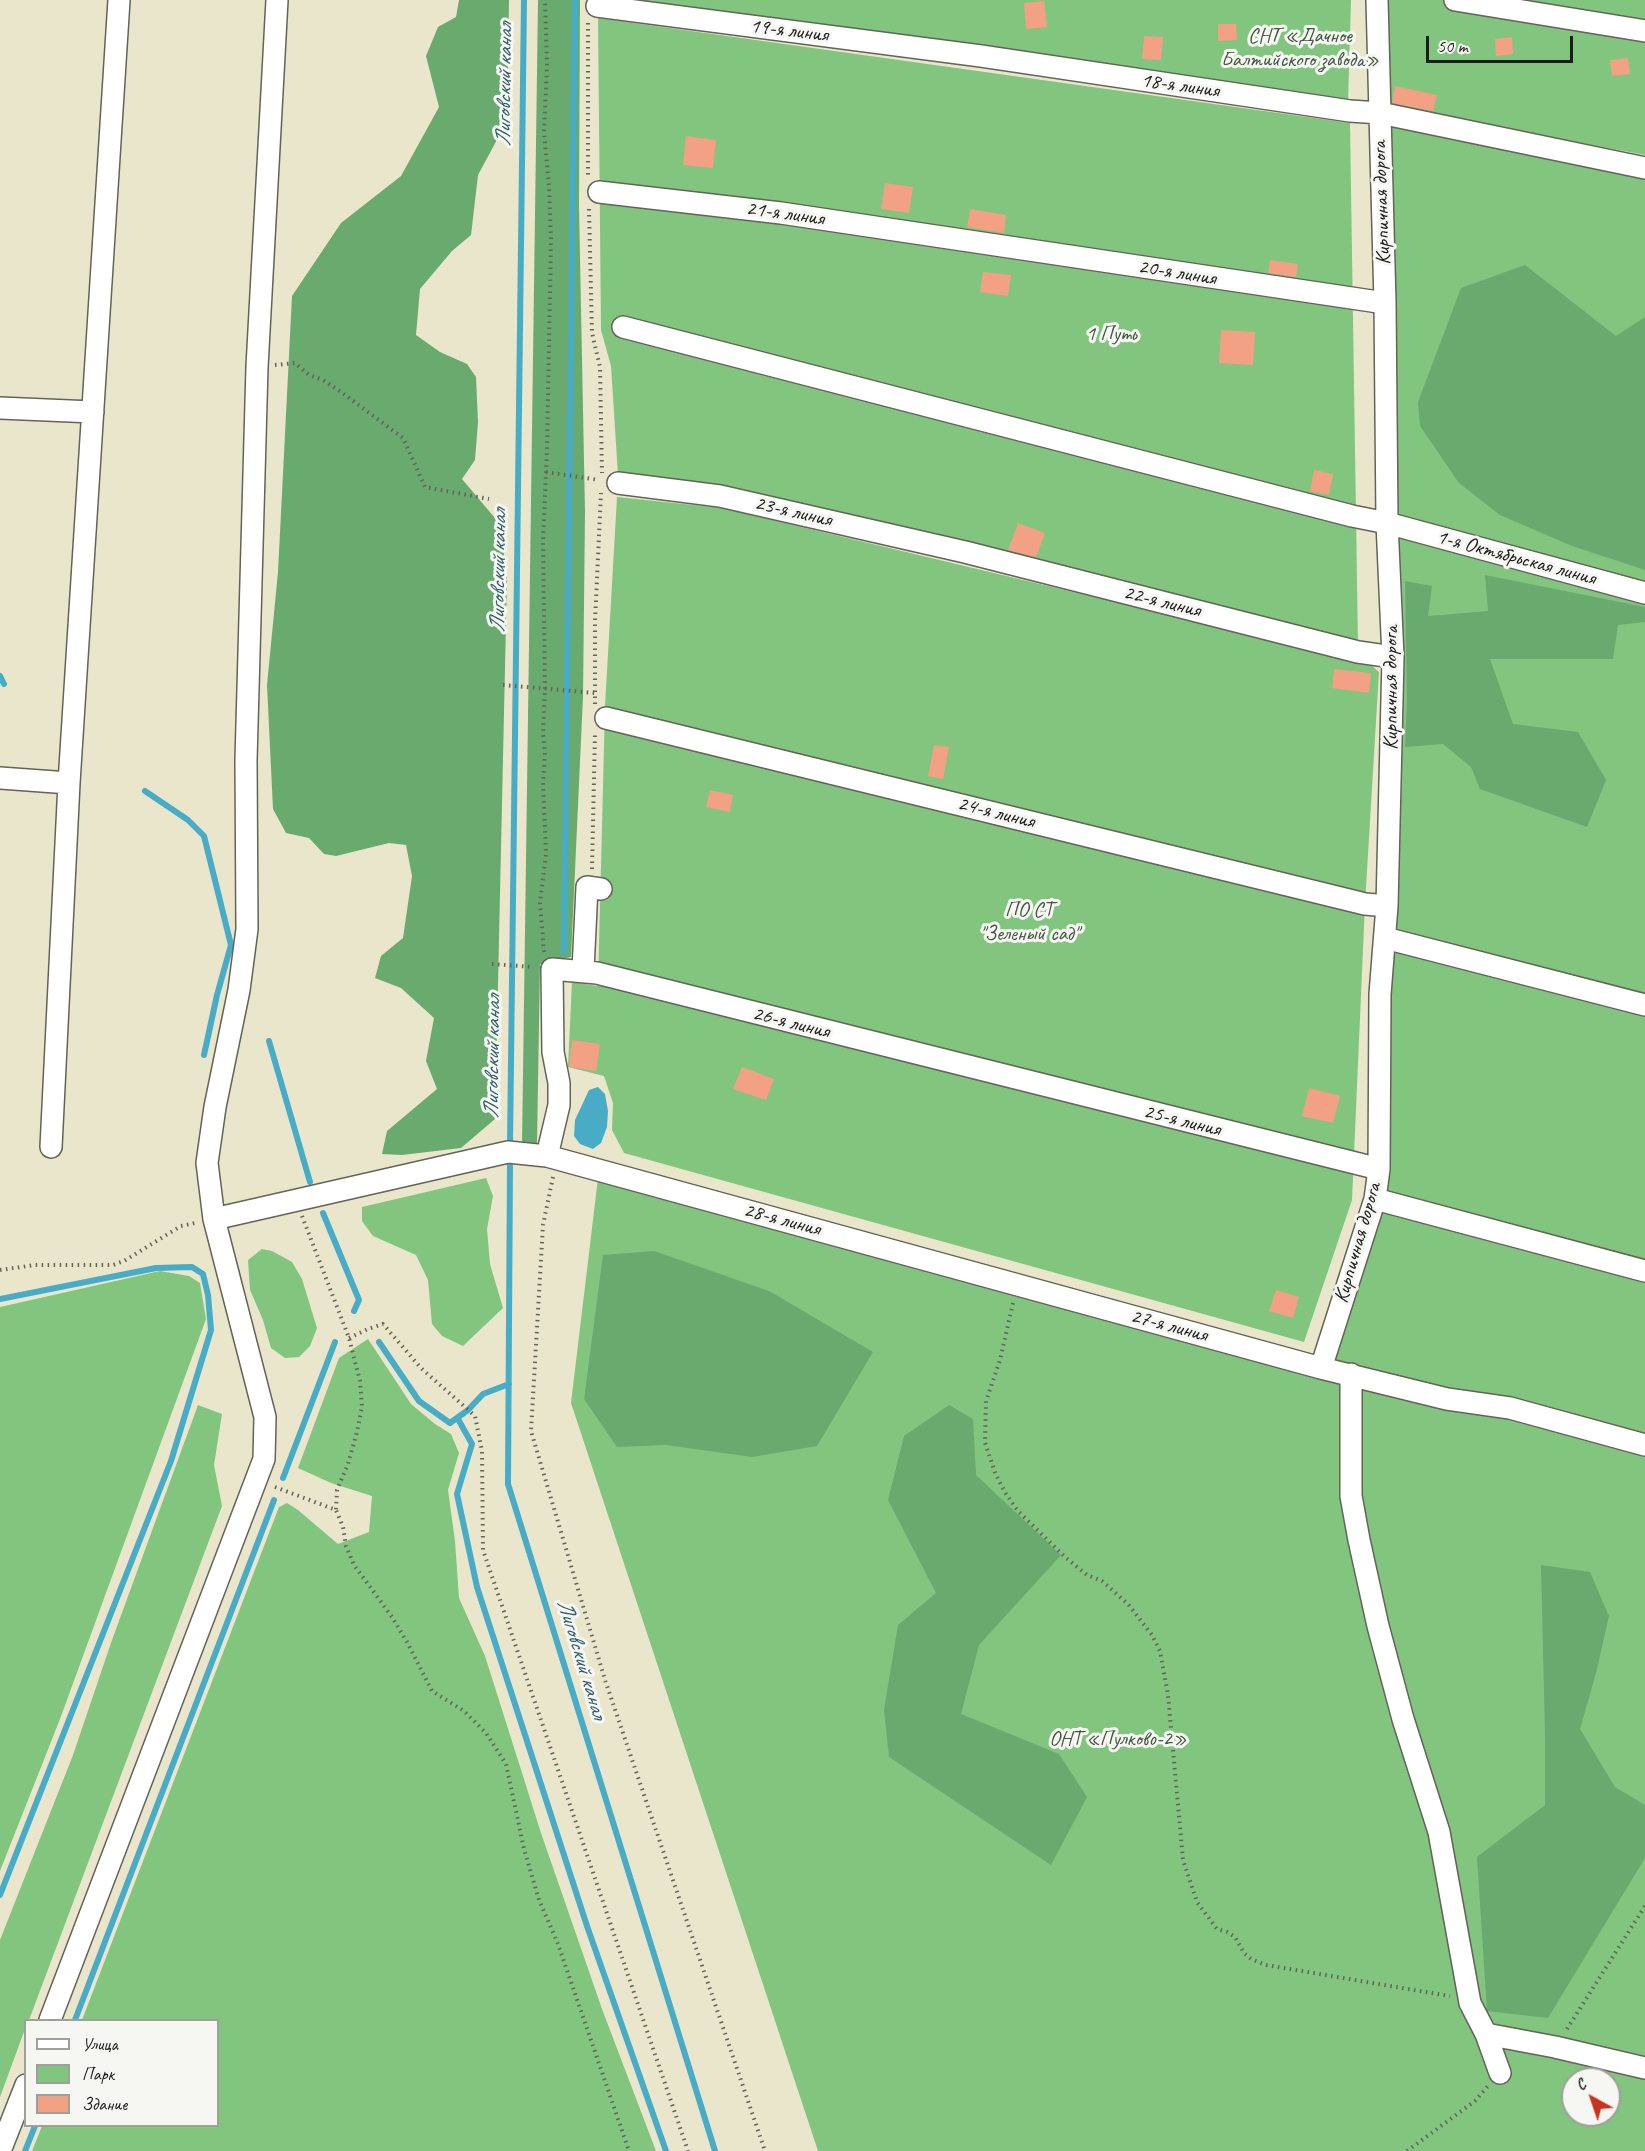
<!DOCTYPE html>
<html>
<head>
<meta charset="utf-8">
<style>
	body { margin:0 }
	#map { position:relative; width:1645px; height:2151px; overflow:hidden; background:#eae6cb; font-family:Caveat,sans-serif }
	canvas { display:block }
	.legend { position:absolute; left:24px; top:2019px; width:195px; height:108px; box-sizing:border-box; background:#f6f6f2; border:2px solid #9f9f9c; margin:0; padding:8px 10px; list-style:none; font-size:18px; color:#1c1c1c }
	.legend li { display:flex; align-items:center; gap:12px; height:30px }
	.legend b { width:30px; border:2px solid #9f9f9c }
	.north { position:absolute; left:1561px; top:2067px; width:60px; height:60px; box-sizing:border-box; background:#f6f6f2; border:2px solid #9f9f9c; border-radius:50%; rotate:320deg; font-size:16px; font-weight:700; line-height:24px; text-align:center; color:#1c1c1c }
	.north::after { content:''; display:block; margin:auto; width:21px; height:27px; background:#c8321e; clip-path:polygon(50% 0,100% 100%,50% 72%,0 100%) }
	.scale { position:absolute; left:1426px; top:36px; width:147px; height:27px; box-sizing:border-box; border:3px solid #1c1c1c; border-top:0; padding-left:8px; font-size:18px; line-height:21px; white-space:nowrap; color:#1c1c1c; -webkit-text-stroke:4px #f6f6f2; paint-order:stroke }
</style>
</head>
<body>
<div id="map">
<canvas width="1645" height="2151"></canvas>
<ul class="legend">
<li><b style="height:8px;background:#fff"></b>Улица</li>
<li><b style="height:16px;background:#82c57f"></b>Парк</li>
<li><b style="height:16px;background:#f2a185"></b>Здание</li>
</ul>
<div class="north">С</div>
<div class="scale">50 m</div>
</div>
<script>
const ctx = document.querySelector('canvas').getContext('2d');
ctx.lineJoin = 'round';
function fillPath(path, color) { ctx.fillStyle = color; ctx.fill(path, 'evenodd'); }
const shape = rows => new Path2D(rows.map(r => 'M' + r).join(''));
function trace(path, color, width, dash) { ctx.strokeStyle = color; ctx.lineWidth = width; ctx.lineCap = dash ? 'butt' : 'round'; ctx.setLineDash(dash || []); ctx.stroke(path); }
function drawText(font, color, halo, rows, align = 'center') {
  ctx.font = font + ' Caveat,sans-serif'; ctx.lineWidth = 6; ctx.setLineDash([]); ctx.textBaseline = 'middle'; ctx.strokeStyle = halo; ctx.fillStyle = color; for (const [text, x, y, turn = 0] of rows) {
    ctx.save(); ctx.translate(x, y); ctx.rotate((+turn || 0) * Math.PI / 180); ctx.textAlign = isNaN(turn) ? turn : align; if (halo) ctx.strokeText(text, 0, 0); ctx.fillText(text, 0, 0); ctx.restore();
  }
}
fillPath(shape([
	[603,0,1351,0,1348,104],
	[1386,0,1645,0,1645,155,1387,106],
	[598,18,1350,123,1358,646,618,475,611,366,601,330],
	[1380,113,1645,168,1645,2151,818,2151,571,1403,599,1170,1321,1368,1375,1199,1385,938],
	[1573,2079,1609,2079,1609,2115,1573,2115],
	[617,497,722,508,1358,660,1369,663,1379,672,1365,904,1352,1200,1304,1342,624,1153,612,1130,613,1103,604,1076,568,1067,572,982,598,986,605,706],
	[486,1178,493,1196,487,1229,490,1264,503,1308,463,1346,442,1336,432,1324,428,1280,416,1255,373,1236,362,1221,362,1207],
	[262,1249,272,1251,292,1262,302,1279,317,1328,310,1346,299,1357,285,1358,271,1348,263,1320,250,1290,248,1260],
	[160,1271,189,1276,200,1283,206,1319,60,1719,0,1871,0,1307],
	[368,1339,411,1404,435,1424,451,1434,459,1453,448,1490,455,1541,459,1598,485,1656,541,1833,602,2009,656,2151,32,2151,42,2126,218,2126,218,2020,82,2020,279,1507,287,1503,298,1510,338,1544,369,1532,372,1496,331,1483,298,1468,339,1358],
	[198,1405,222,1414,214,1465,222,1506,29,2020,26,2020,25,2029,0,2097,0,1940,73,1755,112,1640]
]), '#82c57f');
fillPath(shape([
	[459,0,509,0,507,121,478,175,471,235,452,251,420,289,416,335,440,352,467,364,476,377,478,422,475,460,462,479,500,524,507,577,495,1119,461,1148,402,1155,382,1154,387,1131,437,1089,426,1061,434,1018,401,988,375,978,381,956,403,938,412,876,406,845,389,843,336,856,324,854,309,838,286,833,273,809,267,685,278,572,292,296,341,223,401,176,439,107,426,56,438,27,456,17],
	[538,0,580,0,579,206,585,512,583,697,571,957,540,964,537,1144,522,1145],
	[1525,265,1616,336,1645,317,1645,570,1572,546,1500,515,1459,483,1420,426,1418,402,1461,288],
	[1485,575,1645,607,1645,622,1618,625,1613,659,1490,659,1513,724,1578,732,1606,780,1587,827,1480,789,1471,767,1443,744,1405,747,1407,702,1405,581,1432,586,1428,616,1488,611],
	[654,1251,769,1291,873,1352,817,1446,752,1457,666,1445,617,1447,584,1399,603,1255],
	[949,1405,973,1419,976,1475,1061,1555,979,1645,961,1714,1059,1754,1087,1797,1051,1865,889,1757,884,1710,898,1625,936,1593,888,1500,904,1436],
	[1541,1565,1590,1572,1609,1616,1596,1673,1580,1729,1615,1787,1645,1805,1645,1858,1548,2018,1487,2011,1477,1857,1545,1805,1545,1735]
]), '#69aa6e');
fillPath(shape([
	[598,1087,605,1094,608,1111,607,1127,601,1143,593,1149,580,1144,574,1136,575,1120,589,1090]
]), '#48acc7');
trace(shape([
	[0,676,4,684],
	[145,791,188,820,204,836,231,945,217,995,204,1055],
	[564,952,575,0],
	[269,1041,310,1182],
	[510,1143,524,0],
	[510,1163,508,1484,715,2151],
	[323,1213,359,1300,354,1311],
	[0,1299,156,1268,192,1267,203,1274,208,1295,211,1330,171,1461,0,1895],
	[379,1342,419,1401,450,1423,468,1410,483,1394,509,1384],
	[458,1419,472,1444,457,1494,477,1587,587,1926,666,2151],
	[283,1478,335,1342],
	[75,2020,274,1500],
	[25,2151,35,2126]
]), '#48acc7', 6);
fillPath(shape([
	[1044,1,1047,27,1026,29,1024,3],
	[1218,24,1236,24,1237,40,1218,41],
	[1144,36,1163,37,1161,60,1142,59],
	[1512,37,1513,54,1496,56,1495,39],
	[1628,58,1630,74,1612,76,1610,60],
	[1395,86,1437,95,1433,111,1392,103],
	[686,136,716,140,713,168,683,165],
	[885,183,913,187,909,213,881,209],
	[970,209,1006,215,1004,233,967,227],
	[1270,260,1298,264,1296,277,1268,273],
	[983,272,1011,275,1008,296,980,292],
	[1221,330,1255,332,1253,365,1219,363],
	[1314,470,1333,474,1329,495,1310,491],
	[1018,523,1045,533,1036,557,1008,550],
	[1334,669,1371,673,1369,693,1332,688],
	[934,745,949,747,943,779,928,776],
	[710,790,733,795,730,812,706,807],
	[572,1040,600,1044,596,1071,569,1067],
	[742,1067,774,1079,766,1100,733,1089],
	[1309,1088,1340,1096,1333,1123,1302,1116],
	[1276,1290,1299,1297,1293,1318,1269,1311]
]), '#f2a185');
const minor = shape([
	[1455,0,1645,31],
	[597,6,981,56,1350,111,1380,113,1645,168],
	[599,192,781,213,1385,303],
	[623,327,1352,516,1387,523,1645,593],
	[0,408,93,412],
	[618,483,720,496,965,552,1358,652,1393,657],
	[606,718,1365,904,1387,906],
	[0,778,69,783],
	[1385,938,1645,1005],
	[583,970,587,887,601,889],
	[51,1147,69,783,119,0],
	[547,1156,559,1105,559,1083,553,1052,552,969,597,973,1379,1169],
	[1375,1199,1645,1271],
	[214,1219,508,1152,547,1156,1321,1368,1447,1399,1510,1408,1645,1445],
	[1321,1368,1375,1199,1379,1169,1380,994,1387,906,1393,657,1387,523,1385,303,1377,0],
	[1351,1374,1351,1496,1359,1540,1378,1626,1403,1719,1439,1832,1470,2003,1486,2034,1500,2073],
	[50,2020,264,1459,265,1417,214,1219,207,1163,215,1107,239,990,247,929,246,760,257,367,277,0],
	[1486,2034,1555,2047,1645,2068],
	[0,2151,26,2085]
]);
trace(minor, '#646359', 24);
trace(shape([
	[588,23,588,177],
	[589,209,592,333,600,367,602,473],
	[275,365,295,363,309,375,323,380,341,392,403,438,425,487,489,499],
	[546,472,599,480],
	[503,685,595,693],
	[595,704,595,622,601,493],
	[592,869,595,733],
	[544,952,540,903,546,854,543,783,545,753,543,733,545,688,543,542,547,450,551,240,549,186,544,132,547,65,545,0],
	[492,964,533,967],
	[553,1177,543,1225,531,1431,605,1680,765,2151],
	[302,1216,349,1338,360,1381,362,1407,357,1432,348,1464,337,1490,336,1510],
	[0,1270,35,1265,113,1265,124,1261,181,1226,195,1223],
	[1013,1303,1000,1360,986,1401,985,1443,996,1475,1006,1494,1018,1511,1065,1557,1087,1575,1102,1581,1128,1604,1152,1635,1160,1651,1168,1695,1183,1860,1197,1902,1217,1929,1227,1932,1235,1937,1244,1953,1251,1959,1266,1965,1450,1996],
	[349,1338,368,1329,383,1324,421,1368,475,1416,482,1451,483,1550,688,2151],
	[275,1487,336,1510,343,1527,346,1546,354,1565,392,1617,407,1642,432,1691,464,1711,486,1733,506,1764,524,1849,539,1900,558,1944,629,2151],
	[1567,2029,1645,1906],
	[1407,2151,1475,2101,1488,2086]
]), '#646359', 4, [1.5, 4.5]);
trace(minor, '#fff', 21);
drawText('21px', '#1c1c1c', '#f6f6f2', [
	["19-я линия",789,31,7],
	["18-я линия",1180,86,8],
	["Кирпичная дорога",1382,203,-92],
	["21-я линия",785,214,8],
	["20-я линия",1177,273,9],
	["23-я линия",793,512,13],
	["1-я Октябрьская линия",1516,558,15],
	["22-я линия",1162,602,14],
	["Кирпичная дорога",1391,688,-90],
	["24-я линия",996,813,14],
	["26-я линия",791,1023,14],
	["25-я линия",1182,1121,14],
	["28-я линия",782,1220,15],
	["Кирпичная дорога",1358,1243,-74],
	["27-я линия",1169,1326,15]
]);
drawText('21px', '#40573f', '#f6f6f2', [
	["СНТ «Дачное",1300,36],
	["Балтийского завода»",1300,60],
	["1 Путь",1111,334],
	["ПО СТ",1029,910],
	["\"Зеленый сад\"",1029,934],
	["ОНТ «Пулково-2»",1118,1739]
]);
drawText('italic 22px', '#305d69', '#f6f6f2', [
	["Лиговский канал",505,85,-89],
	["Лиговский канал",499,571,-89],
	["Лиговский канал",493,1057,-89],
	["Лиговский канал",581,1659,73]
]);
</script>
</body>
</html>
